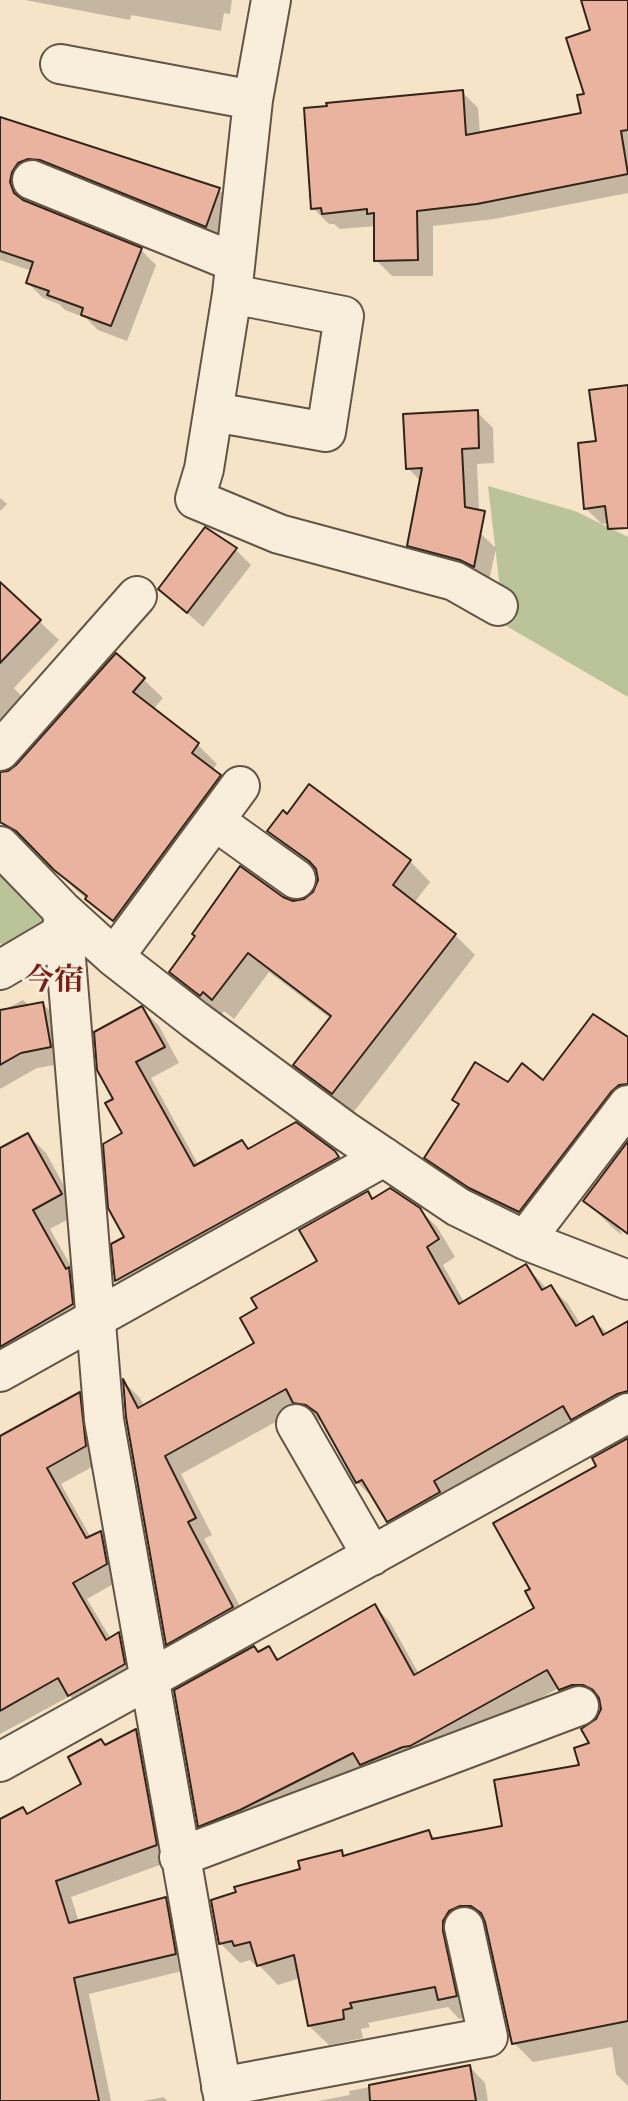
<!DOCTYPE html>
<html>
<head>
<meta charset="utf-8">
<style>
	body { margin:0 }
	canvas { display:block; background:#f6e4c9 }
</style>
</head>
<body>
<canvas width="628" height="2101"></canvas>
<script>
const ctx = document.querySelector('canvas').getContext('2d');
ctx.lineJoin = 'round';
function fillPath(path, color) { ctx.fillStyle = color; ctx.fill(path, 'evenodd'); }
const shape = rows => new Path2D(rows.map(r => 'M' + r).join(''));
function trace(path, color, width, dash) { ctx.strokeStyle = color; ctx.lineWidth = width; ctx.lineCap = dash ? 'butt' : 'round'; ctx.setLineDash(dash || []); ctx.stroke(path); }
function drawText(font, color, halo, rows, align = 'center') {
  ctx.font = font + ' "Libre Bodoni","Noto Serif JP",serif'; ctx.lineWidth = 6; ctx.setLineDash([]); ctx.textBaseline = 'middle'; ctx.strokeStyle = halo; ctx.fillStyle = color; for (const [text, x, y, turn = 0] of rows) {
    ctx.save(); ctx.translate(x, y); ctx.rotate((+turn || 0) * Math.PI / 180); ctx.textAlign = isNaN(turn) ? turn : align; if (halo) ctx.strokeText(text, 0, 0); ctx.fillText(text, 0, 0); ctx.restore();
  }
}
fillPath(shape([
	[488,486,575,511,628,537,628,697,491,617,501,597],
	[0,846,62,910,17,960,0,943]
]), '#bbc498');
fillPath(shape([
	[25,0,232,0,230,14,224,13,221,31,131,15,130,20],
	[583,0,628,0,628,193,494,219,433,226,433,276,392,276,376,260,376,226,340,229,334,224,329,224,313,208,462,92,478,108,480,134,583,114,592,32],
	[0,118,219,190,234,205,222,241,26,188,27,203,141,250,156,265,127,341,98,330,86,318,65,310,59,304,43,298,28,283,32,271,0,260],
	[628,386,628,521,602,524,585,508,598,443],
	[477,412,493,428,494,463,477,464,480,533,496,548,489,581,424,561,408,545,421,482,408,468],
	[0,498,7,504,0,511],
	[206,529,236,550,251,565,203,627,160,589],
	[0,584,59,640,14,688,22,697,2,719,20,736,0,761],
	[143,679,163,698,153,710,198,745,217,764,212,770,239,795,133,939,75,889,36,849,25,844,0,822,0,774,7,774],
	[269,831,410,861,430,882,414,903,455,935,475,955,353,1113,316,1085,295,1065,331,1019,269,972,234,1019,224,1011,221,1015,191,992,171,971,282,898,293,902,305,901,315,893,320,881,318,872,290,851],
	[23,1000,30,1006,43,1004,59,1020,66,1063,37,1068,0,1089,0,1012],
	[141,1008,159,1026,179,1063,151,1078,199,1166,242,1142,250,1150,334,1152,350,1168,132,1296,116,1280,113,1245,127,1237,125,1134,115,1100],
	[601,1019,628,1039,628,1112,538,1230,490,1206,445,1176,427,1158,460,1105,454,1099,508,1084,544,1082],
	[28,1135,46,1153,79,1213,50,1229,77,1277,90,1323,0,1377,0,1150],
	[367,1193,374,1200,419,1209,437,1227,455,1257,443,1265,464,1302,526,1266,547,1289,551,1287,568,1304,581,1325,593,1319,608,1334,628,1323,628,1415,406,1538,388,1521,375,1500,357,1482,324,1421,313,1420,301,1408,181,1474,212,1535,204,1539,250,1625,185,1661,167,1644,125,1383,140,1398,144,1406,256,1344,259,1309,320,1261],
	[585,1200,616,1223,623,1236,613,1228],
	[79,1394,95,1409,101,1462,61,1484,91,1538,101,1533,116,1548,122,1579,87,1599,111,1639,119,1634,134,1650,139,1680,85,1710,70,1696,0,1734,0,1438],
	[628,1440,628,1747,598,1720,602,1709,601,1699,588,1700,576,1705,559,1688,426,1761,215,1841,199,1826,259,1653,269,1648,280,1660,374,1606,390,1622,419,1674,537,1608,532,1589,599,1467],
	[136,1731,151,1747,171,1861,71,1897,79,1922,165,1899,181,1914,190,1969,89,1994,111,2101,0,2101,0,1839,84,1784,106,1747],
	[628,1776,628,2086,616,2074,612,2047,533,2062,514,2043,488,1925,479,1925,475,2015,459,2019,448,2007,368,2023,370,2027,361,2029,363,2038,329,2045,309,2026,300,1978,278,1985,258,1964,255,1965,250,1960,240,1963,220,1943,303,1870,341,1851,346,1857,429,1832,437,1840,504,1827],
	[470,2067,485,2083,488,2101,318,2101,350,2095,349,2091],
	[164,2097,167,2101,143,2101]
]), '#0003');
const building = shape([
	[581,0,628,0,628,130,621,131,628,174,477,204,417,211,418,260,374,261,374,213,367,214,367,209,322,214,321,208,311,209,304,108,327,106,326,103,463,90,466,135,581,113,577,95,584,94,566,38,590,30,581,0],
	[0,117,220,188,206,227,40,160,28,159,18,163,12,172,10,182,14,193,23,200,142,248,111,326,81,315,83,308,47,295,49,291,26,283,33,262,0,251,0,117],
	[628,385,628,528,608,529,605,506,584,509,578,443,596,441,589,390,628,385],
	[478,410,479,448,462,449,465,507,485,511,474,567,460,560,407,546,422,468,406,469,403,414,478,410],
	[205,527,237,548,187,613,158,589,205,527],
	[0,582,41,620,0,663,0,582],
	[116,653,145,678,133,692,199,743,192,753,221,775,113,921,85,899,87,896,54,870,16,831,0,822,0,772,8,771,16,765,116,653],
	[309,784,411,860,393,885,456,934,332,1094,293,1065,331,1016,248,953,212,1000,203,992,200,996,169,972,195,936,192,934,240,866,283,897,293,901,304,899,313,892,318,880,316,869,309,861,267,831,283,810,287,814,309,784],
	[43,1002,51,1047,21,1053,0,1065,0,1010,43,1002],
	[142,1006,165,1047,136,1062,194,1166,242,1140,248,1149,296,1122,335,1151,339,1157,115,1281,111,1244,124,1237,108,1208,103,1144,122,1133,105,1103,113,1099,97,1070,94,1032,142,1006],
	[593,1014,628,1037,628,1084,619,1085,611,1092,519,1212,469,1188,424,1158,459,1104,452,1100,475,1062,508,1082,522,1063,543,1080,593,1014],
	[28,1133,62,1194,33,1210,66,1269,69,1267,73,1304,0,1347,0,1148,28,1133],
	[628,1141,628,1234,583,1201,628,1141],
	[390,1188,420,1208,439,1239,427,1247,459,1304,526,1264,542,1290,551,1285,576,1326,593,1316,603,1335,628,1321,628,1391,617,1394,571,1420,563,1406,434,1481,440,1492,387,1522,362,1480,356,1483,317,1413,306,1405,293,1403,286,1389,165,1456,196,1518,188,1522,233,1607,166,1645,126,1417,123,1379,138,1408,254,1343,240,1318,257,1308,251,1298,317,1261,299,1230,368,1191,372,1199,390,1188],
	[80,1392,86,1446,47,1468,86,1538,101,1531,107,1564,73,1583,106,1640,119,1632,125,1664,68,1696,58,1678,0,1711,0,1436,80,1392],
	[628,1438,628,2021,512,2044,485,1922,481,1913,471,1906,460,1906,449,1911,443,1921,443,1931,457,1996,438,2000,435,1987,350,2003,352,2008,343,2010,344,2019,308,2026,294,1955,257,1966,250,1942,234,1946,232,1941,219,1944,211,1900,236,1892,234,1887,300,1869,298,1861,342,1850,343,1856,429,1830,432,1839,502,1826,494,1780,579,1765,574,1748,589,1743,581,1729,596,1719,601,1709,599,1698,593,1690,583,1685,572,1685,559,1690,547,1670,410,1746,403,1747,360,1765,353,1753,240,1810,198,1827,174,1690,254,1646,258,1652,269,1646,277,1660,375,1604,414,1675,534,1608,525,1591,530,1589,493,1523,596,1466,592,1458,628,1438],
	[136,1729,157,1845,56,1881,69,1923,166,1897,176,1954,74,1978,99,2101,0,2101,0,1819,23,1807,27,1814,81,1784,68,1757,101,1739,105,1745,136,1729],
	[470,2065,476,2101,370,2101,369,2085,470,2065]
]);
fillPath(building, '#e9b3a0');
trace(building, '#322518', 2);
const minor = shape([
	[271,0,253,100,232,294,204,469,195,499,279,534,454,581,498,606],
	[60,64,253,100],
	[32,180,234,262],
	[214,412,326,432,344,316,232,294],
	[0,751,137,596],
	[215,821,296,879],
	[0,846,62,910,114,957,195,1020,345,1131,458,1207,525,1240,628,1280],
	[62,910,104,1420,224,2101],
	[114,957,240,786],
	[0,970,63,933],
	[525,1240,628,1105],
	[0,1372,384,1157],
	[296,1424,372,1556],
	[0,1762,628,1413],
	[179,1857,579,1706],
	[221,2087,488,2037,464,1927]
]);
trace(minor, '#635544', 42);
trace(minor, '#f9eddc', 38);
drawText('bold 30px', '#7a1f14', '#f9eddc', [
	["今宿",54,982]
]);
</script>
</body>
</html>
